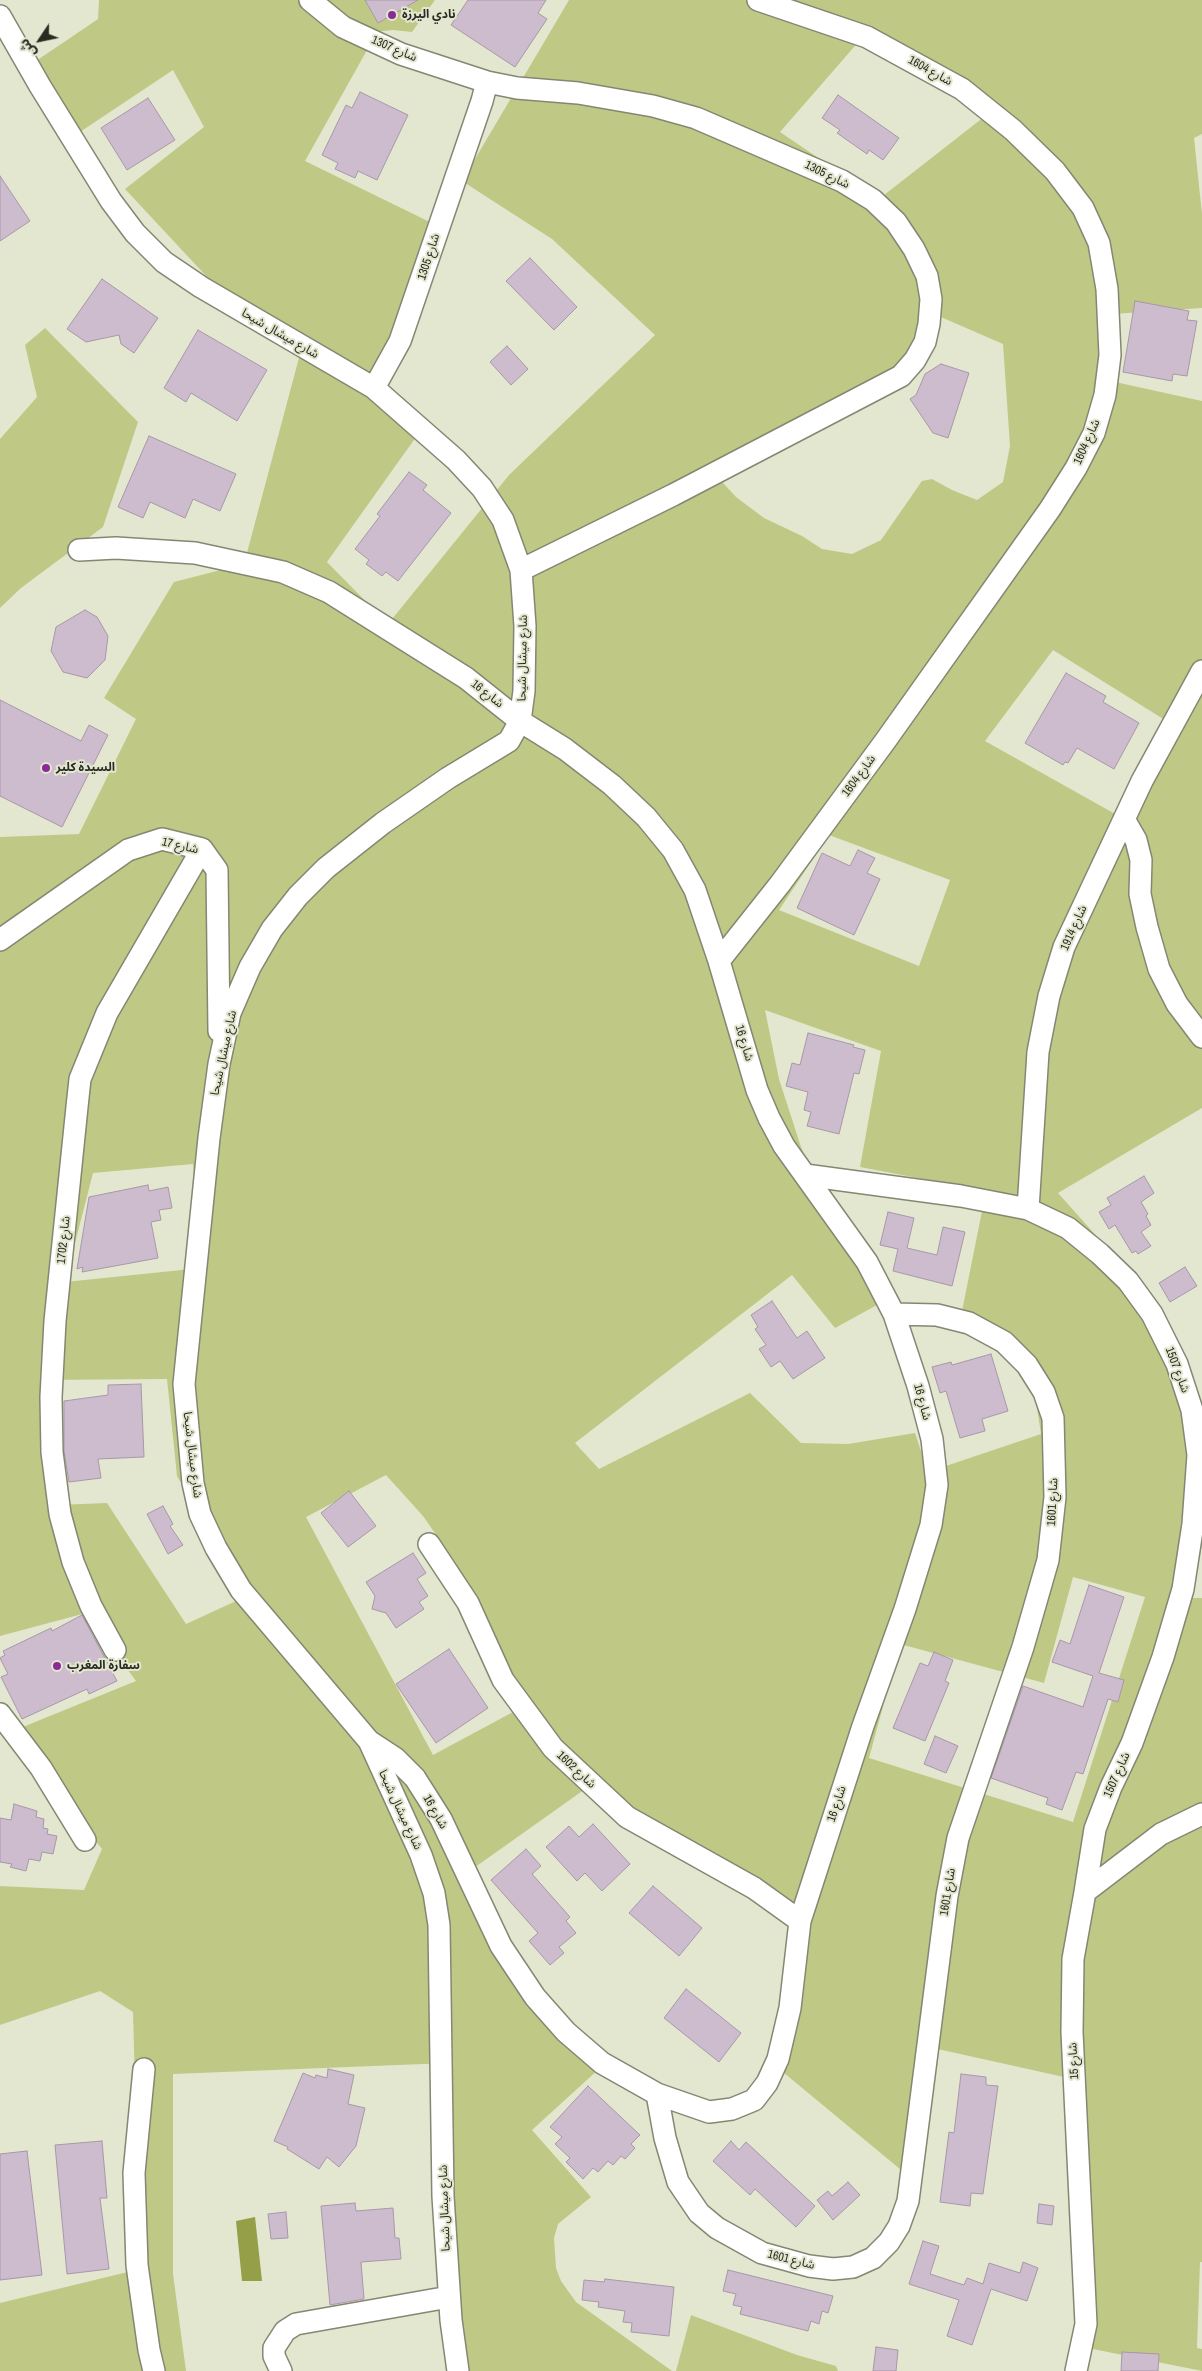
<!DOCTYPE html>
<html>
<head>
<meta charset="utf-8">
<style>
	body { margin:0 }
	#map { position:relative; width:1202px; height:2371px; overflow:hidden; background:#e3e7d0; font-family:"Archivo Narrow","Noto Sans Arabic",sans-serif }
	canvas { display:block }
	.north { position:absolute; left:15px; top:15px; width:50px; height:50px; -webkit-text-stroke:4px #e3e7d0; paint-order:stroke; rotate:236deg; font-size:14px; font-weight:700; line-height:20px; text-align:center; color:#292a21 }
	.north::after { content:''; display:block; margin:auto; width:18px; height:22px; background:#292a21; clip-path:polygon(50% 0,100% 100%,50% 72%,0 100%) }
</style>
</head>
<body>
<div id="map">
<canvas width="1202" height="2371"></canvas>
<div class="north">ش</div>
</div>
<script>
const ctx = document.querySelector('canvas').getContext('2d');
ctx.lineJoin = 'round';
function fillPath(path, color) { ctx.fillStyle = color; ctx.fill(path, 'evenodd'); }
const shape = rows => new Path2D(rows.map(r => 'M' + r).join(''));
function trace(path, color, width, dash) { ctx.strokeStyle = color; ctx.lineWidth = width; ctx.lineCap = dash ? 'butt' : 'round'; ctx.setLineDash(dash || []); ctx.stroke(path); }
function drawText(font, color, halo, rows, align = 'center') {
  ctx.font = font + ' "Archivo Narrow","Noto Sans Arabic",sans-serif'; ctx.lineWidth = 4; ctx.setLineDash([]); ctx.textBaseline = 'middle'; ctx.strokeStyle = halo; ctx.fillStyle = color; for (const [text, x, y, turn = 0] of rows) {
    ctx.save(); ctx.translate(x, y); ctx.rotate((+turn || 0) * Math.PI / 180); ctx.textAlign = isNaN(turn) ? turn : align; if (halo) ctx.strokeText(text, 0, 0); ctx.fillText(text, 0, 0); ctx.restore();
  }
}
fillPath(shape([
	[99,0,435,0,412,32,393,30,374,32,371,43,305,161,440,227,387,390,426,423,327,562,388,624,509,475,655,335,552,239,462,181,569,0,1202,0,1202,134,1194,138,1202,214,1202,308,1113,314,1106,380,1202,401,1202,1108,1058,1193,1126,1269,1156,1313,1197,1462,1193,1598,1202,1598,1202,2262,1200,2262,1197,2348,1202,2349,1202,2371,1083,2347,1073,2079,924,2046,912,2179,772,2063,809,1928,648,1841,588,1787,457,1880,526,1985,611,2058,532,2130,591,2197,558,2224,554,2238,556,2268,561,2281,576,2302,672,2371,465,2371,458,2338,449,2063,173,2074,173,2274,186,2371,0,2371,0,2303,140,2269,133,2012,100,1991,0,2025,0,1886,84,1890,102,1849,8,1733,136,1681,86,1613,0,1636,0,837,79,834,136,719,104,698,174,582,244,564,300,354,208,278,125,189,204,127,173,70,74,136,36,61,98,19],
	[861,39,989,113,879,199,780,132],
	[927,311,1003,344,1010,446,1003,482,977,500,952,490,932,479,922,481,881,540,852,554,822,549,802,536,764,518,736,497,724,484,713,470,906,363],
	[1053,650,1176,727,1133,824,985,741],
	[829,835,950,880,919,966,779,910],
	[765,1010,881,1051,860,1167,986,1191,962,1311,1024,1372,1036,1402,1041,1434,928,1472,915,1433,848,1444,801,1443,750,1393,599,1469,575,1443,792,1275,835,1328,877,1305,862,1266,814,1178,801,1147,779,1079],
	[193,1164,201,1268,65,1282,93,1173],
	[167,1379,177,1476,247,1596,186,1624,107,1503,56,1505,44,1380],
	[386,1475,423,1516,453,1559,466,1581,526,1705,433,1755,306,1517],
	[1073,1577,1145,1597,1073,1822,869,1758,900,1644,1044,1683],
	[45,328,138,422,103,527,21,588,0,608,0,439,37,397,25,345],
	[691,2315,797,2355,836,2366,838,2371,676,2371]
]), '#bfc985');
fillPath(shape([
	[255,2217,262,2281,242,2281,236,2221]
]), '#949f48');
const building = shape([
	[365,0,418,0,378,23,365,0],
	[468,0,546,0,538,13,547,19,515,67,451,25,468,0],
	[360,92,408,115,377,180,358,171,355,178,335,169,338,163,322,155,346,105,352,108,360,92],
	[838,95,899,138,883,160,869,150,867,154,837,133,840,130,822,118,838,95],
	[148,98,175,140,127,170,101,128,148,98],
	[0,176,30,221,0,241,0,176],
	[530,258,577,307,554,330,506,281,530,258],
	[102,279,158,318,134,353,121,344,119,335,86,342,67,329,102,279],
	[1135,301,1189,311,1187,320,1197,321,1187,376,1173,374,1172,381,1123,372,1135,301],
	[198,330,267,370,237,421,191,393,186,402,164,388,198,330],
	[507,346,528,369,511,385,490,362,507,346],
	[941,364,969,373,948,438,933,433,910,399,916,395,925,374,941,364],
	[149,436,236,474,220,511,193,499,185,518,150,502,143,518,118,507,149,436],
	[409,472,427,485,423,490,451,513,398,581,386,572,382,576,366,564,369,560,355,549,380,516,377,514,409,472],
	[85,610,97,617,108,636,105,660,87,678,63,672,51,651,56,627,85,610],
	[1066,673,1106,696,1103,702,1139,723,1114,769,1077,748,1068,763,1065,762,1063,765,1025,743,1066,673],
	[0,700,81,741,89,725,108,735,62,827,0,796,0,700],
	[858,850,875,858,867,873,880,879,854,935,797,908,822,853,850,866,858,850],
	[808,1033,854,1045,853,1047,865,1050,859,1074,854,1073,839,1134,807,1126,811,1112,804,1110,808,1092,786,1086,792,1063,800,1065,808,1033],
	[1144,1176,1154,1193,1141,1202,1148,1214,1146,1216,1151,1225,1141,1232,1151,1246,1138,1254,1136,1251,1132,1253,1115,1225,1109,1229,1099,1212,1111,1205,1107,1198,1144,1176],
	[148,1185,149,1191,168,1187,172,1208,159,1210,161,1220,151,1222,158,1258,82,1272,83,1267,77,1269,89,1197,148,1185],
	[888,1212,914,1218,907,1248,937,1255,943,1227,965,1232,952,1286,893,1271,898,1249,880,1245,888,1212],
	[1185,1267,1197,1286,1170,1302,1159,1283,1185,1267],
	[772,1301,797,1338,807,1331,825,1358,793,1379,780,1361,771,1367,759,1349,766,1345,755,1329,758,1327,751,1315,772,1301],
	[991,1354,1008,1411,982,1419,985,1431,960,1438,946,1391,940,1393,932,1367,951,1362,952,1365,991,1354],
	[141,1384,144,1457,98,1459,101,1478,69,1482,64,1451,64,1401,108,1395,108,1385,141,1384],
	[349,1491,376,1526,348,1547,321,1513,349,1491],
	[163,1506,173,1524,170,1526,183,1545,168,1554,147,1514,163,1506],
	[413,1553,426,1573,417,1579,428,1596,419,1602,424,1609,396,1628,386,1613,372,1609,375,1596,366,1582,413,1553],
	[1089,1585,1124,1597,1099,1673,1124,1680,1118,1702,1108,1699,1083,1774,1076,1772,1062,1810,1046,1804,1048,1798,991,1778,1023,1686,1083,1707,1093,1676,1052,1662,1060,1640,1070,1644,1089,1585],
	[82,1615,117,1681,89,1694,87,1689,22,1719,1,1677,8,1674,0,1658,5,1655,3,1651,51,1628,52,1631,82,1615],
	[449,1649,488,1708,436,1743,396,1684,449,1649],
	[934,1652,953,1660,945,1681,949,1683,925,1741,893,1728,920,1663,928,1666,934,1652],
	[935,1736,958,1746,946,1773,924,1764,935,1736],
	[14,1804,37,1811,36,1817,44,1819,43,1828,48,1829,47,1834,57,1836,53,1854,42,1852,40,1861,29,1859,26,1871,10,1867,12,1864,0,1862,0,1818,11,1820,14,1804],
	[593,1824,630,1864,602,1891,585,1873,577,1881,546,1847,569,1826,579,1837,593,1824],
	[526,1849,541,1866,532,1874,570,1917,566,1921,576,1933,559,1947,564,1953,550,1965,529,1941,538,1933,491,1880,526,1849],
	[653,1886,702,1928,679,1956,629,1913,653,1886],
	[686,1989,741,2033,719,2062,664,2018,686,1989],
	[328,2069,354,2075,348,2104,365,2108,356,2146,339,2167,327,2157,319,2169,287,2149,288,2147,274,2141,303,2073,315,2078,316,2075,327,2078,328,2069],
	[961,2074,986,2077,986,2085,998,2086,983,2194,971,2193,970,2206,940,2202,949,2132,954,2133,961,2074],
	[588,2086,640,2135,631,2144,635,2148,625,2159,621,2156,613,2165,608,2161,598,2172,593,2168,583,2179,566,2162,570,2158,555,2144,562,2137,550,2127,588,2086],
	[102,2141,107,2198,100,2198,109,2269,67,2274,55,2145,102,2141],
	[731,2141,739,2150,746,2142,815,2206,796,2227,755,2189,750,2195,713,2161,731,2141],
	[27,2151,42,2275,0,2280,0,2154,27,2151],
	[848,2182,860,2195,833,2220,817,2200,828,2191,832,2196,848,2182],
	[355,2203,356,2211,393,2208,395,2238,399,2238,401,2259,361,2262,364,2299,330,2305,321,2206,355,2203],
	[1039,2204,1054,2206,1052,2225,1037,2223,1039,2204],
	[286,2212,288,2238,271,2239,268,2214,286,2212],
	[923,2241,939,2246,930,2274,964,2285,967,2278,983,2284,989,2263,1020,2273,1023,2262,1038,2268,1027,2301,991,2289,972,2345,947,2336,959,2300,909,2284,923,2241],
	[728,2270,833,2296,828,2313,822,2311,819,2324,811,2321,808,2331,740,2314,742,2307,733,2305,736,2294,723,2291,728,2270],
	[605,2279,674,2287,669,2336,631,2332,632,2323,623,2322,625,2311,598,2307,599,2302,582,2300,584,2280,604,2282,605,2279],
	[876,2347,898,2350,896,2371,873,2371,876,2347],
	[1122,2352,1159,2354,1158,2371,1121,2371,1122,2352]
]);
fillPath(building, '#cdbcce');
trace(building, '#a797a9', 1);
const minor = shape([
	[310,0,343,27,401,54,487,82],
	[0,16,40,86,111,201,135,233,164,262,201,287,374,388,456,460,482,488,503,520,521,570,525,626,524,691,520,721,509,741,448,778,383,823,326,868,298,896,272,929,250,967,230,1013,219,1064,209,1138,184,1384,193,1483,200,1514,216,1548,241,1590,369,1741,421,1855,434,1893,439,1925,443,2196,451,2320,458,2371],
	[374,388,400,341,482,101,487,82,517,88,578,93,653,106,696,118,842,181,873,200,896,222,914,249,927,276,931,299,929,324,925,342,915,360,901,376,673,495,521,570],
	[79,550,116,548,195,553,283,572,329,592,466,678,520,721,565,749,612,785,646,817,673,850,695,890,719,961,757,1090,769,1118,784,1146,867,1262,894,1314,918,1386,932,1439,937,1485,931,1525,905,1609,863,1726,800,1921,790,2008,778,2059,767,2083,754,2100,732,2109,709,2112,657,2094,602,2063,566,2032,535,1997,501,1946,441,1819,415,1778,395,1758,369,1741],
	[1124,819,1136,840,1141,860,1140,894,1147,927,1159,969,1177,1004,1202,1037],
	[0,940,128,850,162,839,202,849,217,870,219,1031],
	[719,961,780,884,886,740,1050,509,1076,468,1094,433,1105,395,1110,355,1107,289,1099,243,1083,208,1055,171,1013,130,962,89,867,37,758,0],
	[805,1175,961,1196,1028,1209,1068,1228,1100,1254,1128,1281,1152,1314,1177,1364,1192,1410,1198,1455,1193,1524,1183,1589,1163,1657,1132,1743,1111,1787,1095,1829,1085,1892],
	[1028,1209,1038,1052,1049,996,1064,947,1142,781,1202,671],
	[429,1544,468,1603,503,1680,553,1748,627,1817,754,1888,800,1921],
	[115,1650,91,1606,73,1562,60,1514,52,1452,51,1397,55,1321,77,1107,80,1079,107,1013,202,849],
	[0,1714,41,1768,85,1840],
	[144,2069,134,2173,137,2265,149,2350,154,2371],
	[657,2094,665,2138,678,2182,699,2213,717,2228,762,2253,809,2266,833,2269,853,2267,873,2258,889,2242,899,2226,908,2201,947,1896,958,1838,1023,1647,1048,1560,1055,1497,1053,1418,1044,1392,1027,1365,1004,1342,969,1323,937,1315,894,1314],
	[281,2371,274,2356,274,2348,285,2331,296,2324,449,2297],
	[1076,2371,1086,2324,1072,2032,1073,1959,1085,1892,1161,1834,1202,1814]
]);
trace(minor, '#848772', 24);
trace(minor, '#fff', 21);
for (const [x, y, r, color] of [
	[392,15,5,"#8a2c96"],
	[46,768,5,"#8a2c96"],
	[57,1666,5,"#8a2c96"]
]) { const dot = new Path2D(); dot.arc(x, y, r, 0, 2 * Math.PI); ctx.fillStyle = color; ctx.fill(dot); trace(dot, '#e3e7d0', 2); }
drawText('bold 12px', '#292a21', '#e3e7d0', [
	["نادي اليرزة",402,15],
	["السيدة كلير",56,768],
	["سفارة المغرب",67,1666]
], 'left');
drawText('12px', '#292a21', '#e3e7d0', [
	["شارع 1307",394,49,23],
	["شارع 1604",930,71,29],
	["شارع 1305",827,175,26],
	["شارع 1305",429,257,-72],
	["شارع ميشال شيحا",280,334,30],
	["شارع 1604",1087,442,-66],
	["شارع ميشال شيحا",523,658,-89],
	["شارع 16",487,694,38],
	["شارع 1604",859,776,-54],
	["شارع 17",180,846,13],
	["شارع 1914",1074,928,-66],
	["شارع 16",744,1043,73],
	["شارع ميشال شيحا",224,1053,-78],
	["شارع 1702",64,1240,-84],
	["شارع 1507",1177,1370,69],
	["شارع 16",922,1402,75],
	["شارع ميشال شيحا",192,1455,83],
	["شارع 1601",1053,1502,-87],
	["شارع 1602",576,1770,43],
	["شارع 1507",1117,1775,-66],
	["شارع 16",837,1804,-72],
	["شارع ميشال شيحا",400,1810,65],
	["شارع 16",435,1812,60],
	["شارع 1601",948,1892,-81],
	["شارع 15",1074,2061,-93],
	["شارع ميشال شيحا",445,2208,-92],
	["شارع 1601",791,2260,14]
]);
</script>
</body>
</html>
